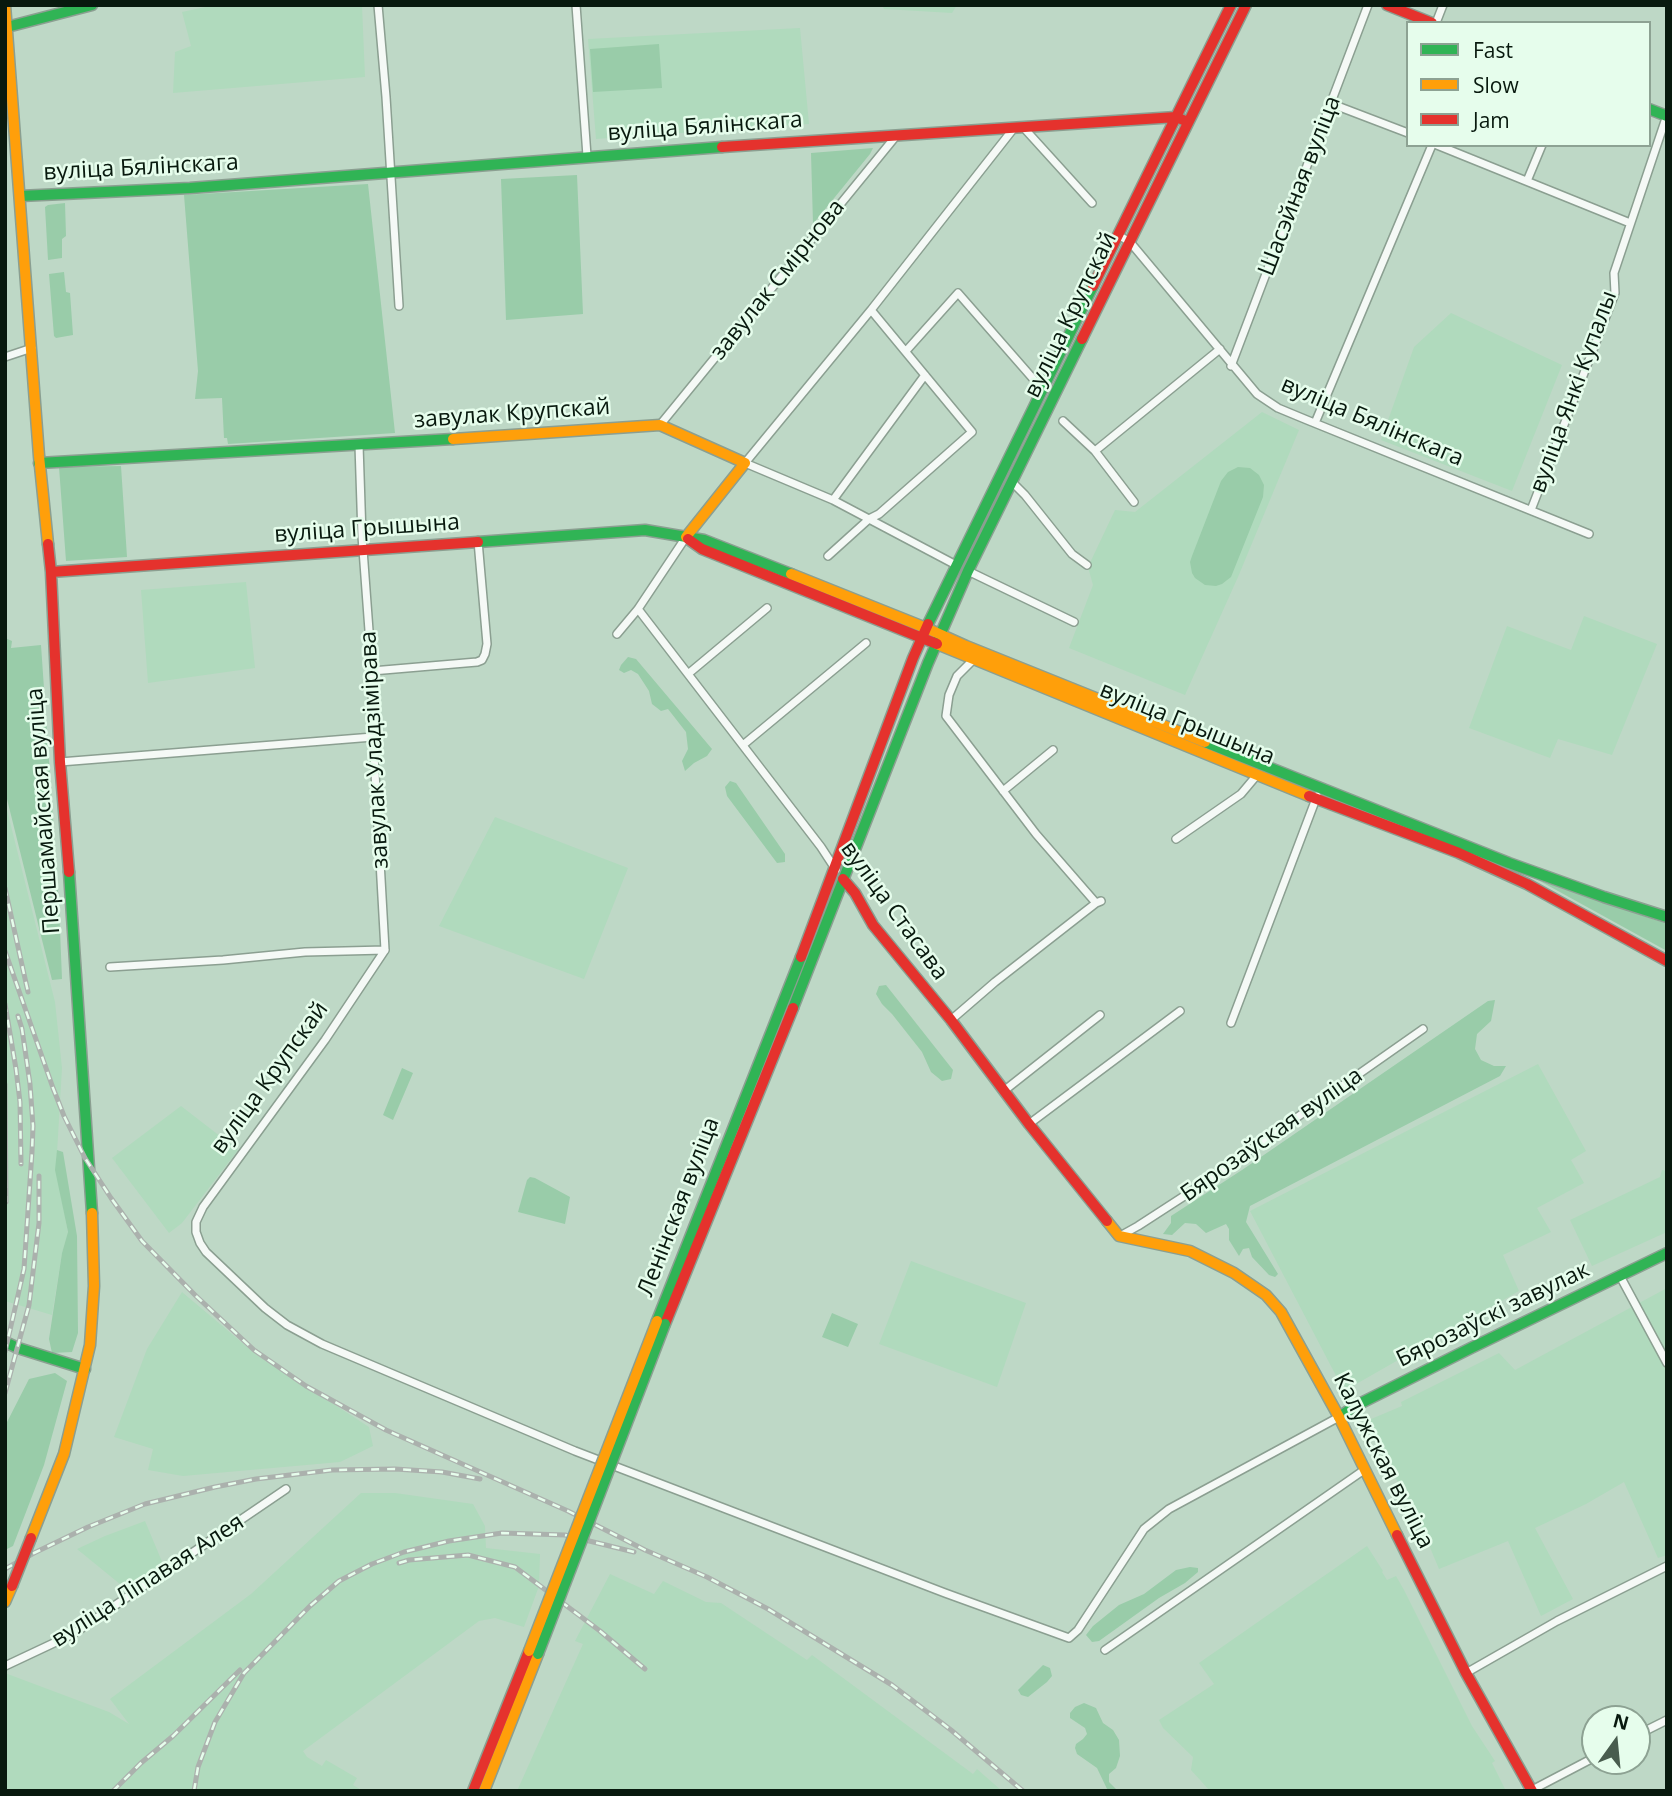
<!DOCTYPE html>
<html>
<head>
<meta charset="utf-8">
<style>
	body { margin:0 }
	#map { position:relative; width:1672px; height:1796px; overflow:hidden; background:#bed8c6; font-family:"Open Sans",sans-serif }
	canvas { display:block }
	.frame { position:absolute; inset:0; border:7px solid #08190e; pointer-events:none }
	.legend { position:absolute; left:1406px; top:21px; width:245px; height:126px; box-sizing:border-box; background:#e6fdec; border:2px solid #8da293; margin:0; padding:9px 12px; list-style:none; font-size:21px; color:#08190e }
	.legend li { display:flex; align-items:center; gap:14px; height:35px }
	.legend b { width:35px; border:2px solid #8da293 }
	.north { position:absolute; left:1581px; top:1705px; width:70px; height:70px; box-sizing:border-box; background:#e6fdec; border:2px solid #8da293; border-radius:50%; rotate:15deg; font-size:19px; font-weight:700; line-height:28px; text-align:center; color:#08190e }
	.north::after { content:''; display:block; margin:auto; width:24px; height:32px; background:#485c4e; clip-path:polygon(50% 0,100% 100%,50% 72%,0 100%) }
</style>
</head>
<body>
<div id="map">
<canvas width="1672" height="1796"></canvas>
<div class="frame"></div>
<ul class="legend">
<li><b style="height:9px;background:#30b455"></b>Fast</li>
<li><b style="height:9px;background:#ff9f0a"></b>Slow</li>
<li><b style="height:9px;background:#e5322d"></b>Jam</li>
</ul>
<div class="north">N</div>
</div>
<script>
const ctx = document.querySelector('canvas').getContext('2d');
ctx.lineJoin = 'round';
function fillPath(path, color) { ctx.fillStyle = color; ctx.fill(path, 'evenodd'); }
const shape = rows => new Path2D(rows.map(r => 'M' + r).join(''));
function trace(path, color, width, dash) { ctx.strokeStyle = color; ctx.lineWidth = width; ctx.lineCap = dash ? 'butt' : 'round'; ctx.setLineDash(dash || []); ctx.stroke(path); }
function drawText(font, color, halo, rows, align = 'center') {
  ctx.font = font + ' "Open Sans",sans-serif'; ctx.lineWidth = 5; ctx.setLineDash([]); ctx.textBaseline = 'middle'; ctx.strokeStyle = halo; ctx.fillStyle = color; for (const [text, x, y, turn = 0] of rows) {
    ctx.save(); ctx.translate(x, y); ctx.rotate((+turn || 0) * Math.PI / 180); ctx.textAlign = isNaN(turn) ? turn : align; if (halo) ctx.strokeText(text, 0, 0); ctx.fillText(text, 0, 0); ctx.restore();
  }
}
fillPath(shape([
	[215,5,362,5,365,77,173,93,175,52,191,46,182,12],
	[882,5,957,5,952,13,884,9],
	[800,28,809,124,596,139,588,39],
	[1451,313,1562,365,1512,491,1381,440,1414,347],
	[1262,412,1299,430,1238,577,1185,695,1069,648,1093,585,1088,567,1115,510,1135,512],
	[246,582,255,668,148,683,141,590],
	[1584,616,1657,644,1612,755,1558,739,1550,758,1469,728,1507,626,1571,650],
	[5,802,55,1002,62,1068,56,1170,68,1233,62,1253,52,1315,5,1301],
	[495,817,628,868,584,979,439,926],
	[1538,1064,1586,1151,1571,1160,1584,1183,1537,1208,1551,1232,1503,1255,1519,1291,1344,1391,1250,1211],
	[181,1106,238,1150,182,1223,169,1233,112,1158],
	[1662,1170,1667,1171,1667,1232,1592,1266,1570,1220,1660,1177],
	[911,1261,1026,1303,997,1387,879,1344],
	[1667,1288,1667,1555,1658,1558,1624,1482,1586,1504,1535,1528,1573,1599,1541,1616,1508,1541,1439,1569,1426,1538,1420,1521,1364,1422,1402,1406,1401,1402,1499,1353,1515,1370],
	[182,1292,252,1351,369,1427,373,1446,340,1462,183,1476,148,1470,153,1449,114,1437,147,1349],
	[361,1493,395,1493,473,1504,485,1526,486,1548,540,1554,539,1586,524,1627,495,1618,479,1621,303,1751,307,1757,322,1766,326,1760,357,1778,353,1785,363,1791,5,1791,5,1673,109,1712,129,1724,110,1699,251,1594],
	[145,1521,163,1564,126,1589,77,1549,105,1536],
	[1367,1546,1383,1571,1382,1572,1387,1580,1396,1576,1404,1590,1472,1726,1495,1761,1492,1763,1506,1791,1210,1791,1191,1770,1193,1757,1163,1728,1159,1720,1214,1684,1199,1663],
	[610,1574,654,1594,663,1581,706,1602,721,1603,807,1660,812,1655,973,1774,977,1769,1002,1791,517,1791,583,1644,575,1641]
]), '#b0dabd');
fillPath(shape([
	[659,44,662,88,593,92,590,49],
	[873,148,870,154,813,224,811,153],
	[577,175,583,314,506,320,501,179],
	[368,184,395,433,228,444,227,438,224,438,222,398,195,399,198,371,184,195],
	[65,203,66,236,62,239,62,258,48,260,45,207,48,205],
	[64,272,66,292,70,293,73,335,56,338,54,336,49,274],
	[121,466,127,557,66,561,59,467],
	[1238,467,1250,468,1259,475,1264,485,1263,497,1231,577,1222,584,1216,586,1205,585,1195,578,1192,573,1190,562,1192,556,1221,481,1228,472],
	[5,638,12,641,11,648,41,645,59,905,62,979,52,980,5,791],
	[628,657,636,659,712,749,707,756,694,763,685,771,682,761,688,749,686,732,668,709,661,711,652,704,649,691,638,674,631,670,624,673,619,670,621,665],
	[730,781,736,783,785,854,785,862,777,863,727,796,725,787],
	[1538,880,1667,924,1667,951],
	[886,985,953,1070,951,1079,942,1081,931,1072,922,1052,892,1014,882,1004,876,994,879,986],
	[1495,1000,1491,1021,1477,1034,1475,1049,1481,1060,1494,1066,1506,1066,1500,1076,1250,1206,1246,1222,1278,1274,1275,1277,1269,1275,1252,1257,1249,1248,1243,1249,1239,1256,1229,1240,1229,1229,1226,1224,1206,1233,1196,1224,1185,1223,1172,1235,1163,1234,1171,1223,1171,1216,1242,1170,1488,1001],
	[402,1068,413,1073,393,1120,383,1115],
	[57,1150,63,1152,77,1236,78,1333,72,1352,52,1353,49,1339,62,1253,68,1232,55,1170],
	[530,1177,535,1178,570,1197,565,1224,518,1212,527,1180],
	[832,1313,858,1324,848,1347,822,1337],
	[55,1373,67,1381,44,1465,13,1546,5,1550,5,1426,29,1379],
	[1190,1567,1198,1568,1198,1572,1185,1583,1159,1598,1099,1641,1092,1642,1086,1635,1093,1626,1119,1605,1144,1594,1176,1570],
	[1043,1665,1050,1668,1052,1676,1047,1682,1028,1697,1021,1695,1018,1690],
	[1084,1703,1096,1708,1103,1723,1113,1730,1119,1740,1120,1756,1116,1768,1109,1774,1109,1782,1118,1791,1108,1791,1097,1768,1077,1754,1075,1748,1076,1744,1083,1739,1087,1734,1085,1728,1070,1718,1070,1713,1075,1707]
]), '#99cca9');
const street = shape([
	[378,5,386,97,399,306],
	[576,5,587,156],
	[1436,23,1443,5],
	[1332,104,1408,133],
	[1023,127,1092,203],
	[1437,145,1630,223],
	[1527,181,1542,145],
	[1118,235,1130,242,1257,394,1278,408,1307,420,1589,534],
	[906,351,958,293,1042,389],
	[5,357,32,348],
	[1231,366,1368,5],
	[1063,421,1095,451,1134,502],
	[1315,423,1432,145],
	[660,425,896,136],
	[359,445,362,536,372,671,373,737,385,950],
	[1095,451,1220,349],
	[1012,482,1025,495,1072,554,1087,565],
	[833,500,925,375],
	[1531,510,1615,293,1614,273,1667,115],
	[828,556,869,519,879,514,972,432,871,310],
	[956,565,833,500,745,463,871,310,1014,128],
	[968,571,1074,622],
	[638,609,821,847,836,870],
	[617,634,638,609,686,537],
	[974,659,957,676,949,695,946,716,1036,834,1096,903],
	[372,671,477,662,482,660,485,654,487,644,478,541],
	[688,674,767,608],
	[743,745,866,643],
	[60,762,373,737],
	[1003,791,1053,750],
	[1176,839,1241,794,1257,775],
	[385,950,325,1040,203,1207,196,1222,196,1232,200,1243,206,1252,265,1308,287,1325,322,1344,575,1451,945,1593,1069,1638,1078,1630,1144,1529,1169,1509,1339,1417],
	[110,967,223,960,305,952,385,950],
	[951,1020,995,982,1096,903,1101,901],
	[1231,1023,1317,796],
	[1005,1090,1100,1015],
	[1029,1124,1180,1011],
	[1120,1236,1138,1226,1192,1191,1423,1029],
	[1620,1276,1667,1363],
	[1105,1650,1364,1470],
	[5,1666,73,1634,286,1489],
	[1466,1673,1557,1621,1667,1566],
	[1637,1735,1667,1720],
	[1532,1790,1595,1757]
]);
const fast = shape([
	[7,27,92,5],
	[1649,109,1667,116],
	[20,196,190,188,722,147],
	[39,463,453,439],
	[478,542,645,530,704,540,791,574],
	[928,624,1093,286],
	[1205,742,1509,863,1604,897,1667,917],
	[69,872,92,1213],
	[793,1008,928,663,968,571,1082,339],
	[657,1321,801,957],
	[5,1342,18,1348,85,1369],
	[1339,1417,1355,1406,1471,1348,1667,1253]
]);
const slow = shape([
	[5,5,39,456,48,544],
	[453,439,660,425,745,463,686,537],
	[791,574,926,628],
	[926,628,966,646,1205,742],
	[937,644,1309,796],
	[1107,1221,1119,1236,1190,1251,1234,1273,1266,1295,1281,1312,1339,1417,1397,1535],
	[31,1538,64,1454,90,1345,94,1286,92,1213],
	[5,1602,12,1586],
	[484,1791,538,1654]
]);
const jam = shape([
	[1387,5,1432,23],
	[722,147,1176,117,1188,122],
	[1093,286,1231,5],
	[1082,339,1246,5],
	[688,539,702,549,937,644],
	[48,544,51,572,60,762,69,872],
	[51,572,478,542],
	[1309,796,1459,853,1527,884,1667,961],
	[843,879,855,893,873,925,951,1020,1029,1124,1107,1221],
	[801,957,913,658,928,624],
	[665,1324,793,1008],
	[1397,1535,1466,1673,1532,1791],
	[473,1791,529,1651]
]);
trace(street, '#8b9f91', 10);
trace(fast, '#8b9f91', 13);
trace(slow, '#8b9f91', 13);
trace(jam, '#8b9f91', 13);
trace(street, '#f5f9f6', 7);
trace(fast, '#30b455', 10);
trace(slow, '#ff9f0a', 10);
trace(jam, '#e5322d', 10);
const rail = shape([
	[5,888,28,992],
	[5,951,53,1088,64,1116,85,1158,111,1198,142,1241,196,1296,254,1350,306,1386,386,1430,568,1511,645,1550,707,1577,768,1609,892,1685,951,1730,1023,1791],
	[5,1004,16,1069,20,1102,21,1164],
	[5,1084,6,1202],
	[5,1352,24,1269,32,1152,33,1126,30,1084,22,1029,18,1016],
	[5,1393,29,1305,39,1223,39,1176],
	[399,1563,409,1560,468,1555,515,1567,600,1631,645,1669],
	[5,1569,34,1553,88,1527,145,1504,215,1487,256,1479,332,1470,395,1469,442,1472,480,1479],
	[113,1791,141,1763,173,1736,240,1670],
	[194,1791,198,1767,215,1722,244,1673,310,1606,339,1581,372,1564,404,1552,449,1541,502,1533,565,1535,634,1552]
]);
trace(rail, '#abb1ad', 5);
trace(rail, '#e6fdec', 2.5, [8]);
const fastBridge = shape([
	[538,1654,665,1324]
]);
const slowBridge = shape([
	[529,1651,657,1321]
]);
const jamBridge = shape([
	[12,1586,31,1538]
]);
trace(fastBridge, '#8b9f91', 13, []);
trace(slowBridge, '#8b9f91', 13, []);
trace(jamBridge, '#8b9f91', 13, []);
trace(fastBridge, '#30b455', 10);
trace(slowBridge, '#ff9f0a', 10);
trace(jamBridge, '#e5322d', 10);
drawText('23px', '#08190e', '#e6fdec', [
	["вуліца Бялінскага",705,127,-4],
	["вуліца Бялінскага",141,168,-3],
	["Шасэйная вуліца",1300,186,-69],
	["завулак Смірнова",778,280,-51],
	["вуліца Крупскай",1071,315,-64],
	["вуліца Янкі Купалы",1574,392,-70],
	["завулак Крупскай",512,414,-4],
	["вуліца Бялінскага",1372,422,23],
	["вуліца Грышына",367,529,-4],
	["вуліца Грышына",1187,724,22],
	["завулак Уладзімірава",375,750,-93],
	["Першамайская вуліца",44,811,-94],
	["вуліца Стасава",894,911,54],
	["вуліца Крупскай",270,1078,-54],
	["Бярозаўская вуліца",1272,1135,-35],
	["Ленінская вуліца",679,1207,-69],
	["Бярозаўскі завулак",1493,1315,-26],
	["Калужская вуліца",1383,1461,63],
	["вуліца Ліпавая Алея",148,1581,-33]
]);
</script>
</body>
</html>
